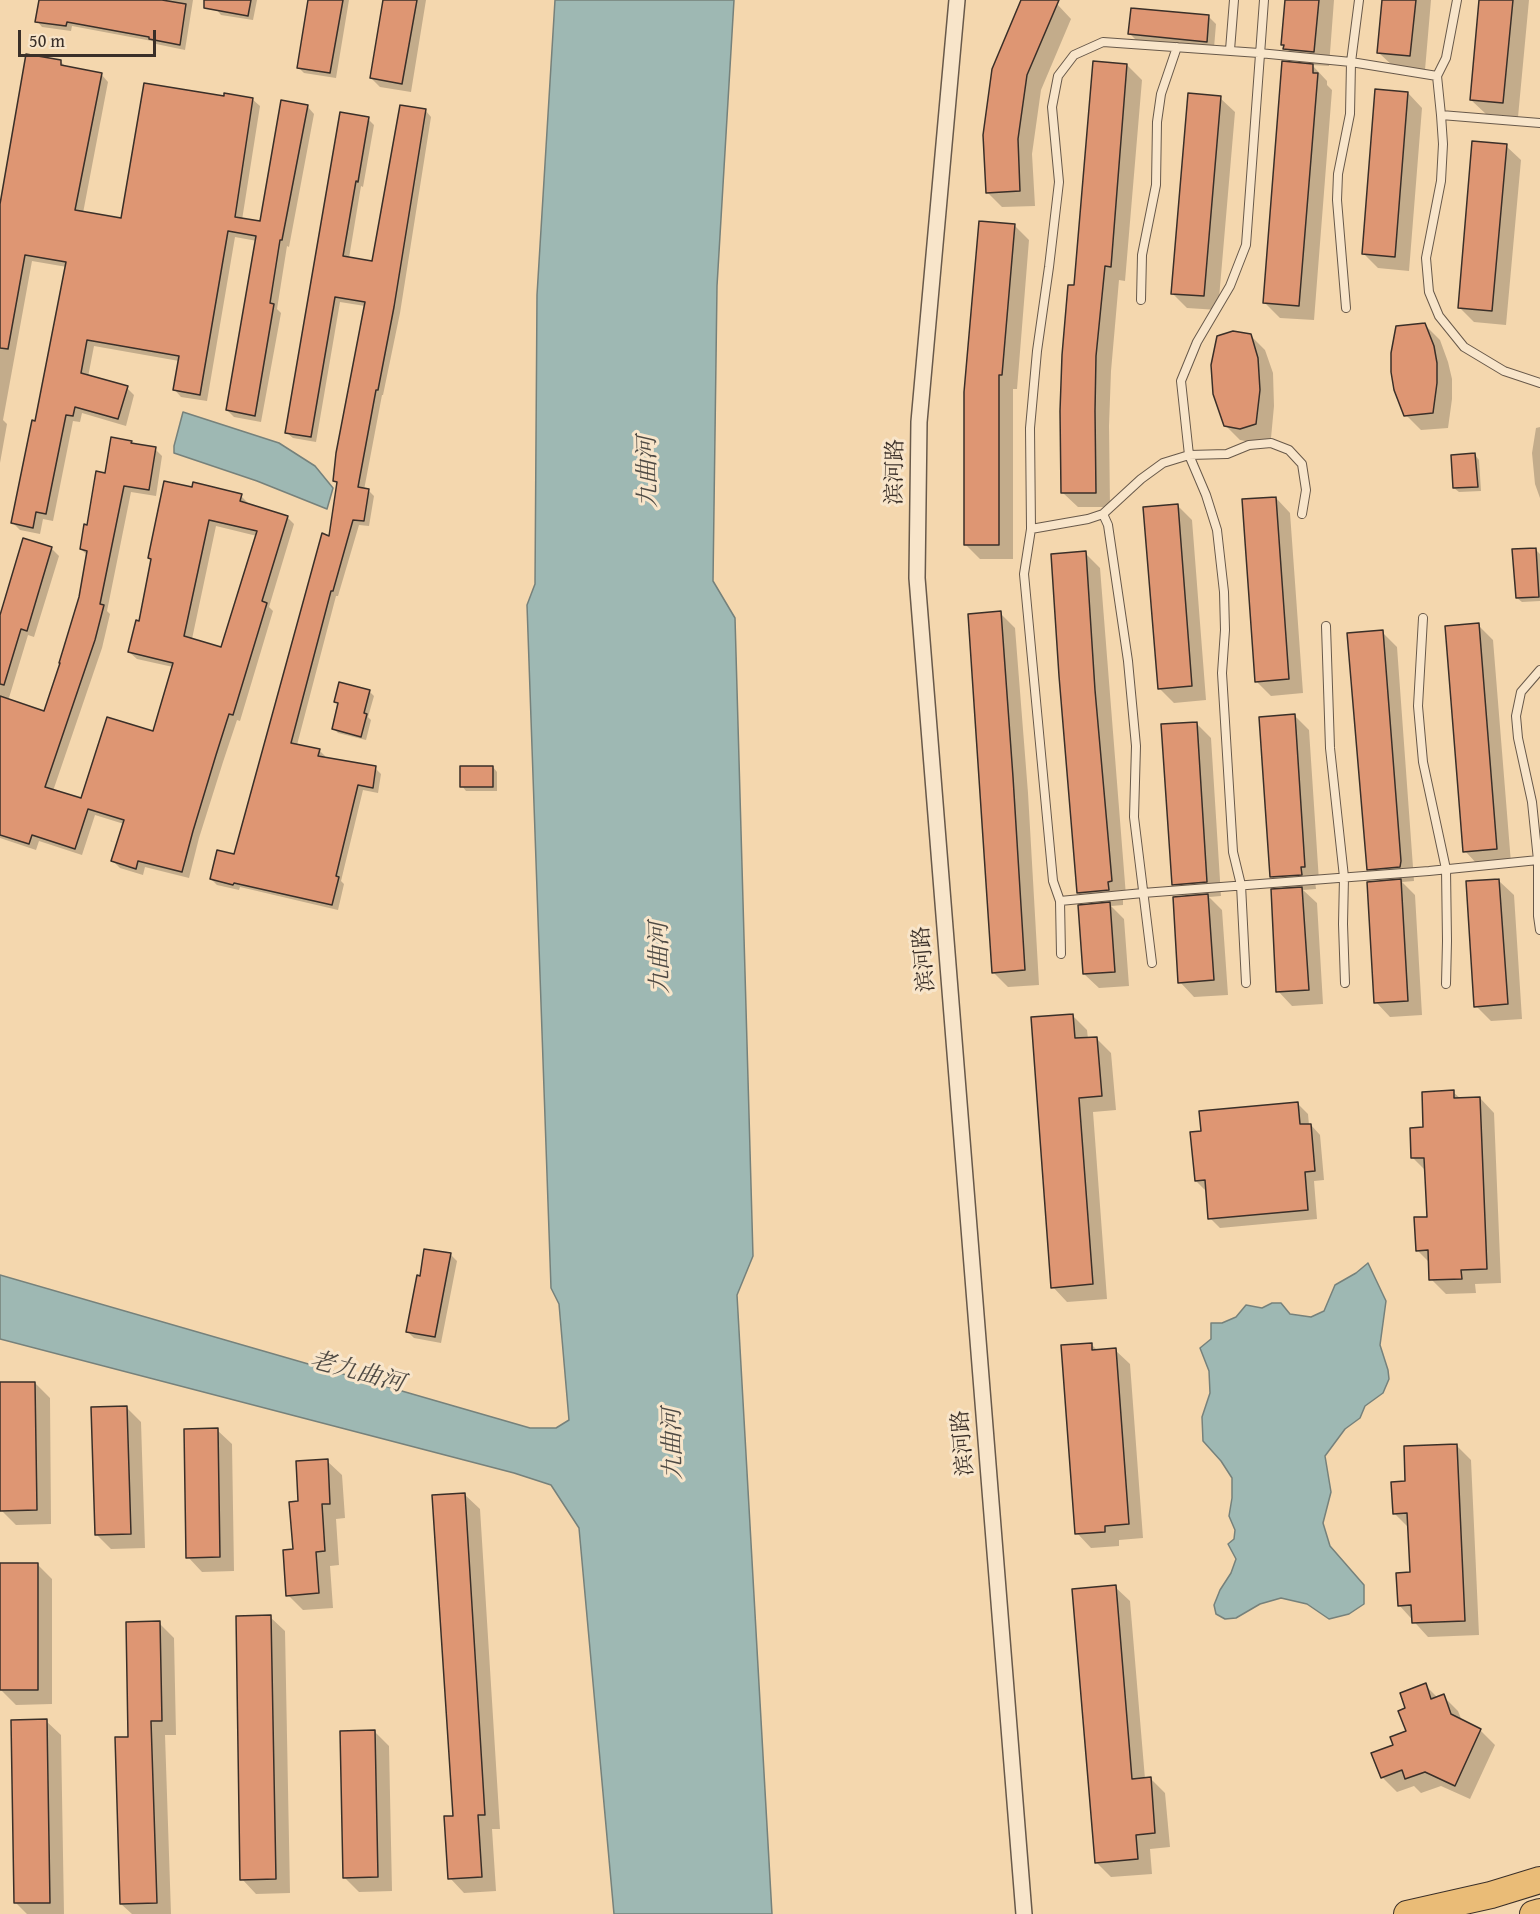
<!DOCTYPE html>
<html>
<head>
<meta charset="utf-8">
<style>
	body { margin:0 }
	#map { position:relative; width:1540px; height:1914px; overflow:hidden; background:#f4d7ae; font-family:"Gentium Book Plus",serif }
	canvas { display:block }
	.scale { position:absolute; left:18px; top:30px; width:138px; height:27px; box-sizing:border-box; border:3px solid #3a2f28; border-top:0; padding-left:8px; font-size:18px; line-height:21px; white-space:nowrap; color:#3a2f28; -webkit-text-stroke:4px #f8e5ca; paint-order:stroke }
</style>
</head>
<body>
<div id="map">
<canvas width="1540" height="1914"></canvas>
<div class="scale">50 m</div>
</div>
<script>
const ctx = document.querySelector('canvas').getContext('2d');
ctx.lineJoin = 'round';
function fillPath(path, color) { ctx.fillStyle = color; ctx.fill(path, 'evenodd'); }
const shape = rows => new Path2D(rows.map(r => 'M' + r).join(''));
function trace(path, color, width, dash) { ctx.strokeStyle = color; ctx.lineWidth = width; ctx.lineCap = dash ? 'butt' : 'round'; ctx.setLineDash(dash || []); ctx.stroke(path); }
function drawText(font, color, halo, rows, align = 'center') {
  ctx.font = font + ' "Gentium Book Plus","Noto Serif SC",serif'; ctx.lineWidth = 6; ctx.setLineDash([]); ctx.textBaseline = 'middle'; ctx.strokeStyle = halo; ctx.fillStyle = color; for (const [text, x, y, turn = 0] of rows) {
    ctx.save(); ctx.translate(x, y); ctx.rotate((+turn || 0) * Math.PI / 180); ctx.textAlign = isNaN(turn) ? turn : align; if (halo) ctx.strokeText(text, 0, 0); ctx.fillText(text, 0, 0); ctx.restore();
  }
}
const water = shape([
	[555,0,734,0,717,286,713,581,735,618,753,1256,737,1295,772,1914,614,1914,579,1528,551,1485,514,1473,0,1339,0,1275,530,1428,556,1428,569,1420,559,1304,551,1288,527,605,535,584,537,295,555,0],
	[183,412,279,443,315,466,333,488,327,509,257,481,174,453,174,446,183,412],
	[1368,1263,1386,1301,1380,1345,1388,1370,1389,1379,1383,1393,1365,1406,1360,1418,1345,1429,1325,1456,1331,1492,1323,1523,1330,1546,1364,1585,1364,1604,1349,1614,1329,1619,1307,1604,1281,1598,1260,1604,1236,1618,1225,1619,1216,1614,1214,1605,1220,1590,1231,1573,1236,1559,1228,1544,1234,1539,1235,1530,1229,1516,1232,1498,1232,1478,1221,1461,1203,1441,1202,1417,1210,1393,1209,1371,1200,1348,1211,1339,1211,1323,1222,1323,1236,1317,1246,1305,1262,1308,1272,1303,1281,1303,1290,1314,1311,1317,1324,1311,1335,1285,1356,1273,1368,1263]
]);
fillPath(water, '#9eb8b3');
trace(water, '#76817b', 1.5);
fillPath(shape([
	[40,0,193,0,185,50,156,44,152,41,72,26,71,31,42,27,37,21],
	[217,0,257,0,253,20,221,15,216,9],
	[310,0,349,0,336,78,304,73,298,67],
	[384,0,426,0,411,92,380,87,371,78],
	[1023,0,1047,0,1057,4,1071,19,1041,90,1032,154,1035,206,1002,207,987,192],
	[1287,0,1334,0,1329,66,1312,65,1327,81,1327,85,1332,90,1314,320,1280,318,1265,303,1301,65,1283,44],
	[1384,0,1431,0,1425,70,1394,67,1379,53],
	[1480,0,1529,0,1518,117,1486,114,1471,100],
	[1209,17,1216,24,1214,48,1137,41,1129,33],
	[61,62,67,68,101,74,108,82,83,213,122,220,180,96,252,99,260,106,242,220,261,223,307,106,314,114,289,247,287,246,277,309,281,313,261,422,234,417,227,410,257,241,235,237,207,401,181,397,174,389,179,361,94,346,88,377,127,388,134,395,126,426,82,413,80,422,73,421,53,521,43,519,40,534,20,530,13,523,37,422,67,267,32,261,3,420,7,424,0,463,0,202,2,203],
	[1127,65,1142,80,1125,281,1119,280,1111,371,1109,426,1110,507,1078,507,1063,493,1076,287],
	[1408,93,1422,108,1409,271,1378,268,1363,253],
	[1220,98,1235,112,1218,310,1187,308,1172,293],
	[426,111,431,117,400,313,383,395,382,395,364,490,368,490,374,496,369,526,359,525,338,596,336,596,297,745,319,750,325,756,324,758,375,768,381,774,378,793,363,790,341,881,344,884,338,910,240,887,239,890,217,885,211,879,235,856,330,538,338,484,335,481,365,306,340,302,316,442,293,438,287,433,368,119,374,125,363,187,361,186,349,258,373,262],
	[1506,146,1521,160,1506,325,1474,322,1459,307],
	[1014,225,1029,240,1017,389,1013,389,1013,559,980,559,965,544],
	[1425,325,1440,340,1448,362,1452,379,1452,399,1448,428,1421,430,1406,415],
	[1250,335,1265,350,1273,373,1274,406,1271,438,1255,443,1240,440,1225,425],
	[1540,427,1540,498,1535,484,1532,453,1536,428],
	[131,442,135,445,155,449,162,456,156,496,131,492,107,611,110,614,102,648,53,791,82,800,154,733,173,667,137,659,129,652,140,623,152,560,149,558,241,496,248,503,248,505,287,517,294,524,269,607,273,611,240,721,237,720,223,762,199,838,189,878,145,867,143,875,120,868,113,861,124,824,95,815,82,855,39,841,36,850,0,838,0,621,51,548,59,556,34,637,28,635,8,701,45,713,81,598,88,556,81,549,88,527,106,474],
	[216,526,257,536,222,649,192,639],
	[1475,455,1479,460,1481,491,1459,492,1454,488],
	[1276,498,1290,513,1303,693,1271,696,1256,681],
	[1177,505,1192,520,1206,700,1174,703,1159,688],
	[1535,549,1540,554,1540,601,1522,602,1517,598],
	[1085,553,1100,568,1126,896,1123,896,1123,905,1111,906,1124,919,1129,986,1099,988,1084,974,1091,906,1078,893],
	[1000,613,1015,628,1028,793,1039,985,1008,987,993,972],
	[1478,625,1493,640,1511,863,1479,866,1465,851],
	[1382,632,1397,647,1414,881,1402,882,1415,895,1422,1015,1390,1017,1376,1002,1381,882,1368,869],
	[369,691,374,696,368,717,371,720,366,740,338,733,334,729,339,706,336,702],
	[1294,715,1309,730,1319,881,1315,881,1316,889,1303,890,1317,903,1323,1004,1292,1006,1278,991,1285,890,1272,877],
	[1196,723,1211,738,1221,896,1209,897,1222,910,1228,995,1194,997,1180,982,1187,897,1174,884],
	[493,767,497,772,497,791,466,791,462,786],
	[1499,881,1514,895,1522,1019,1491,1021,1476,1006],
	[1073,1016,1087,1030,1088,1039,1096,1038,1111,1053,1116,1110,1093,1112,1107,1299,1067,1302,1053,1287],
	[1453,1092,1461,1099,1480,1098,1494,1113,1501,1283,1475,1284,1476,1293,1446,1294,1431,1279,1430,1263,1417,1250,1428,1218,1426,1171,1413,1158,1425,1129],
	[1298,1104,1308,1114,1309,1125,1311,1125,1320,1135,1324,1180,1314,1181,1317,1219,1220,1228,1210,1218,1206,1191,1196,1181,1202,1132],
	[451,1255,457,1261,441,1343,414,1338,407,1331,421,1278],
	[1091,1344,1098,1351,1115,1350,1130,1364,1143,1538,1119,1540,1119,1546,1091,1548,1077,1533],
	[35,1383,50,1398,51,1524,16,1525,1,1510],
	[127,1408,141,1422,145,1548,111,1549,97,1535],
	[217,1430,232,1444,234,1571,202,1572,188,1557],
	[1456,1445,1471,1460,1479,1635,1428,1637,1399,1605,1411,1573,1409,1528,1394,1513,1407,1483],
	[327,1461,342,1475,345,1518,336,1519,339,1565,330,1566,333,1608,303,1610,288,1595,300,1503],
	[465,1495,480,1509,500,1829,492,1829,496,1891,464,1893,450,1878,454,1817],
	[37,1564,52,1579,52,1704,16,1705,1,1690],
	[1115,1587,1130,1601,1145,1779,1151,1779,1165,1793,1170,1847,1150,1849,1152,1874,1111,1877,1096,1862],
	[270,1617,285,1631,290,1893,256,1894,242,1879],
	[159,1623,174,1638,176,1735,165,1735,171,1914,132,1914,121,1904,129,1739],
	[1425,1685,1438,1698,1443,1696,1458,1711,1462,1721,1480,1730,1495,1745,1470,1799,1441,1786,1421,1793,1414,1786,1397,1792,1382,1777,1395,1746,1408,1732,1407,1709],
	[46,1721,61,1735,64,1914,27,1914,16,1903],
	[375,1732,389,1746,392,1891,359,1892,344,1877]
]), '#0003');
const building = shape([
	[39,0,162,0,186,4,180,45,149,39,149,37,67,22,66,26,35,22,39,0],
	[204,0,251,0,248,16,204,8,204,0],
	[308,0,343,0,330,73,297,68,308,0],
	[383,0,417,0,402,84,370,78,383,0],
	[1021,0,1059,0,1027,75,1018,139,1020,191,986,193,983,135,992,69,1021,0],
	[1285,0,1319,0,1314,52,1283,49,1284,45,1281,45,1285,0],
	[1382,0,1416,0,1410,56,1377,53,1382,0],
	[1479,0,1513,0,1503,103,1470,100,1479,0],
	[1131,8,1209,15,1207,42,1128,34,1131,8],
	[26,54,61,60,61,65,102,73,75,210,121,218,144,83,224,96,224,93,253,98,235,217,260,221,281,100,308,105,282,240,280,240,270,303,274,304,255,416,226,410,256,236,228,231,200,395,173,390,179,356,87,340,81,373,128,386,118,419,75,407,73,416,66,415,46,514,36,512,33,528,11,523,32,420,35,421,66,262,25,255,8,349,0,348,0,204,26,54],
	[1093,61,1127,64,1111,267,1105,266,1096,356,1095,411,1096,493,1061,493,1060,411,1062,355,1068,285,1074,285,1093,61],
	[1282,61,1313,64,1313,73,1318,73,1299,306,1263,303,1282,61],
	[1375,89,1408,92,1395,257,1362,254,1375,89],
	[1188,93,1221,96,1204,296,1171,294,1188,93],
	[400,105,426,109,394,307,378,390,376,390,358,487,369,489,364,521,353,520,333,591,331,591,291,743,320,749,318,756,376,766,373,788,358,785,336,876,339,877,332,905,234,883,233,885,210,879,217,850,234,854,322,533,329,536,337,482,333,481,336,453,365,302,335,297,311,437,285,433,340,112,369,117,358,182,356,181,343,256,372,261,400,105],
	[1472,141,1507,144,1492,311,1458,308,1472,141],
	[979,221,1015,224,1002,375,999,375,999,545,964,545,964,392,979,221],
	[1425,323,1434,346,1437,363,1437,383,1433,413,1404,416,1394,390,1391,372,1391,353,1396,326,1425,323],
	[1233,331,1251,334,1258,358,1260,390,1256,424,1240,429,1224,426,1213,394,1211,365,1217,336,1233,331],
	[111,437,132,441,131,443,156,447,149,490,124,486,100,604,104,605,95,640,45,787,81,798,107,717,153,731,173,663,128,652,136,620,139,621,151,559,148,558,164,481,192,487,193,482,242,494,240,501,288,516,262,601,267,603,233,715,229,714,216,755,193,831,182,872,138,861,136,869,111,861,124,820,88,809,75,849,32,835,29,844,0,835,0,696,44,711,60,663,59,663,79,597,87,551,80,549,84,524,87,525,96,471,105,473,111,437],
	[209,520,257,531,221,647,184,636,209,520],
	[1475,453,1478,487,1453,488,1451,455,1475,453],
	[1276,497,1289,679,1255,682,1242,499,1276,497],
	[1178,504,1192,686,1158,689,1143,507,1178,504],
	[23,538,52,547,27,631,21,629,4,685,0,684,0,615,23,538],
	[1536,548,1539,597,1516,598,1512,549,1536,548],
	[1086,551,1095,690,1112,881,1108,882,1109,890,1077,893,1059,676,1051,554,1086,551],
	[1001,611,1013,777,1025,970,992,973,968,614,1001,611],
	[1479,623,1497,849,1463,852,1445,626,1479,623],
	[1383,630,1401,861,1400,867,1367,870,1347,633,1383,630],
	[339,682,370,690,364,713,367,714,361,737,332,729,338,703,334,702,339,682],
	[1295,714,1305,867,1301,867,1302,875,1270,877,1259,717,1295,714],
	[1197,722,1207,882,1172,885,1161,724,1197,722],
	[460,766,493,766,493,787,460,787,460,766],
	[1401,879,1408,1001,1374,1003,1367,882,1401,879],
	[1499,879,1508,1004,1474,1007,1466,881,1499,879],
	[1302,887,1309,990,1276,992,1271,889,1302,887],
	[1208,894,1214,980,1178,983,1173,897,1208,894],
	[1110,902,1115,972,1083,974,1078,905,1110,902],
	[1073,1014,1075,1038,1097,1037,1102,1096,1079,1098,1093,1284,1051,1288,1031,1017,1073,1014],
	[1454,1090,1454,1098,1480,1097,1487,1269,1461,1270,1462,1279,1429,1280,1428,1250,1416,1251,1414,1217,1427,1217,1424,1158,1411,1158,1410,1128,1423,1127,1422,1092,1454,1090],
	[1298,1102,1300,1124,1311,1124,1315,1171,1305,1172,1308,1210,1208,1219,1205,1180,1195,1181,1190,1132,1201,1131,1199,1111,1298,1102],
	[424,1249,451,1253,435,1337,406,1332,417,1275,420,1276,424,1249],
	[1092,1343,1092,1350,1116,1348,1129,1524,1105,1526,1105,1532,1075,1534,1061,1345,1092,1343],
	[0,1382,35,1382,37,1510,0,1511,0,1382],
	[127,1406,131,1534,95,1535,91,1407,127,1406],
	[218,1428,220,1557,186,1558,184,1429,218,1428],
	[1457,1444,1465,1621,1412,1623,1411,1605,1398,1606,1396,1573,1410,1572,1407,1513,1393,1514,1391,1482,1405,1481,1404,1446,1457,1444],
	[328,1459,330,1504,322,1504,325,1551,316,1552,319,1593,286,1596,283,1550,293,1549,289,1502,298,1501,296,1461,328,1459],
	[465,1493,485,1815,478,1815,482,1877,448,1879,444,1816,453,1816,432,1495,465,1493],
	[0,1563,38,1563,38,1690,0,1690,0,1563],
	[1116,1585,1132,1779,1151,1777,1155,1833,1136,1835,1138,1859,1095,1863,1072,1589,1116,1585],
	[271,1615,276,1879,240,1880,236,1616,271,1615],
	[160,1621,162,1721,151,1721,157,1903,120,1904,115,1737,128,1737,126,1622,160,1621],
	[1426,1683,1431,1699,1444,1694,1451,1714,1481,1729,1455,1786,1425,1772,1405,1779,1402,1770,1381,1778,1371,1753,1393,1745,1390,1737,1406,1731,1398,1711,1405,1708,1400,1693,1426,1683],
	[47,1719,50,1903,14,1903,11,1720,47,1719],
	[375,1730,378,1877,343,1878,340,1731,375,1730]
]);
fillPath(building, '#de9673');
trace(building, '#3a2f28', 1.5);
const lane = shape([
	[1457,0,1446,58,1437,76,1441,115,1540,123],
	[1230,50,1234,0],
	[1441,115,1443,144,1441,181,1426,258,1429,292,1439,316,1464,347,1504,371,1540,383],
	[1141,300,1142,255,1156,185,1157,122,1161,94,1177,47],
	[1346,308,1337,200,1338,174,1350,114,1351,62,1359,0],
	[1103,514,1108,525,1128,661,1136,746,1134,817,1152,963],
	[1031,529,1088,519,1103,514,1141,479,1163,463,1189,455,1227,454,1249,445,1271,443,1289,450,1302,464,1306,490,1302,514],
	[1423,618,1418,706,1423,762,1446,869,1447,941,1446,984],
	[1326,626,1330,748,1344,877,1343,924,1345,983],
	[1540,670,1521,692,1516,716,1518,738,1532,802,1538,860,1538,916,1540,930],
	[1060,901,1143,893,1429,871,1538,860],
	[1061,954,1060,901,1053,881,1024,574,1031,529,1030,428,1037,351,1049,267,1059,182,1052,107,1058,76,1074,55,1103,42,1259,53,1351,62,1437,76],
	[1246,983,1241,885,1233,852,1222,673,1225,630,1224,592,1217,530,1206,495,1189,455,1181,381,1197,342,1230,286,1246,245,1264,0]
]);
const street = shape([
	[957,0,919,422,917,578,1024,1914]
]);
const primary = shape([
	[1407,1914,1491,1895,1540,1880],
	[1533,1914,1540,1912]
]);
trace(lane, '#68594a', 10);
trace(street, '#68594a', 18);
trace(primary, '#3a2f28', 28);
trace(lane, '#f8e5ca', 8);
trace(street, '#f8e5ca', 15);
trace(primary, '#eabc77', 26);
drawText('22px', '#3a2f28', '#f8e5ca', [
	["滨河路",896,472,-89],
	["滨河路",925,959,-95],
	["滨河路",964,1443,-95]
]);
drawText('italic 24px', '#4e4a44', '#f8e5ca', [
	["九曲河",649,472,-91],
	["九曲河",661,958,-91],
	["老九曲河",357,1373,15],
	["九曲河",674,1444,-91]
]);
</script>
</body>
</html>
